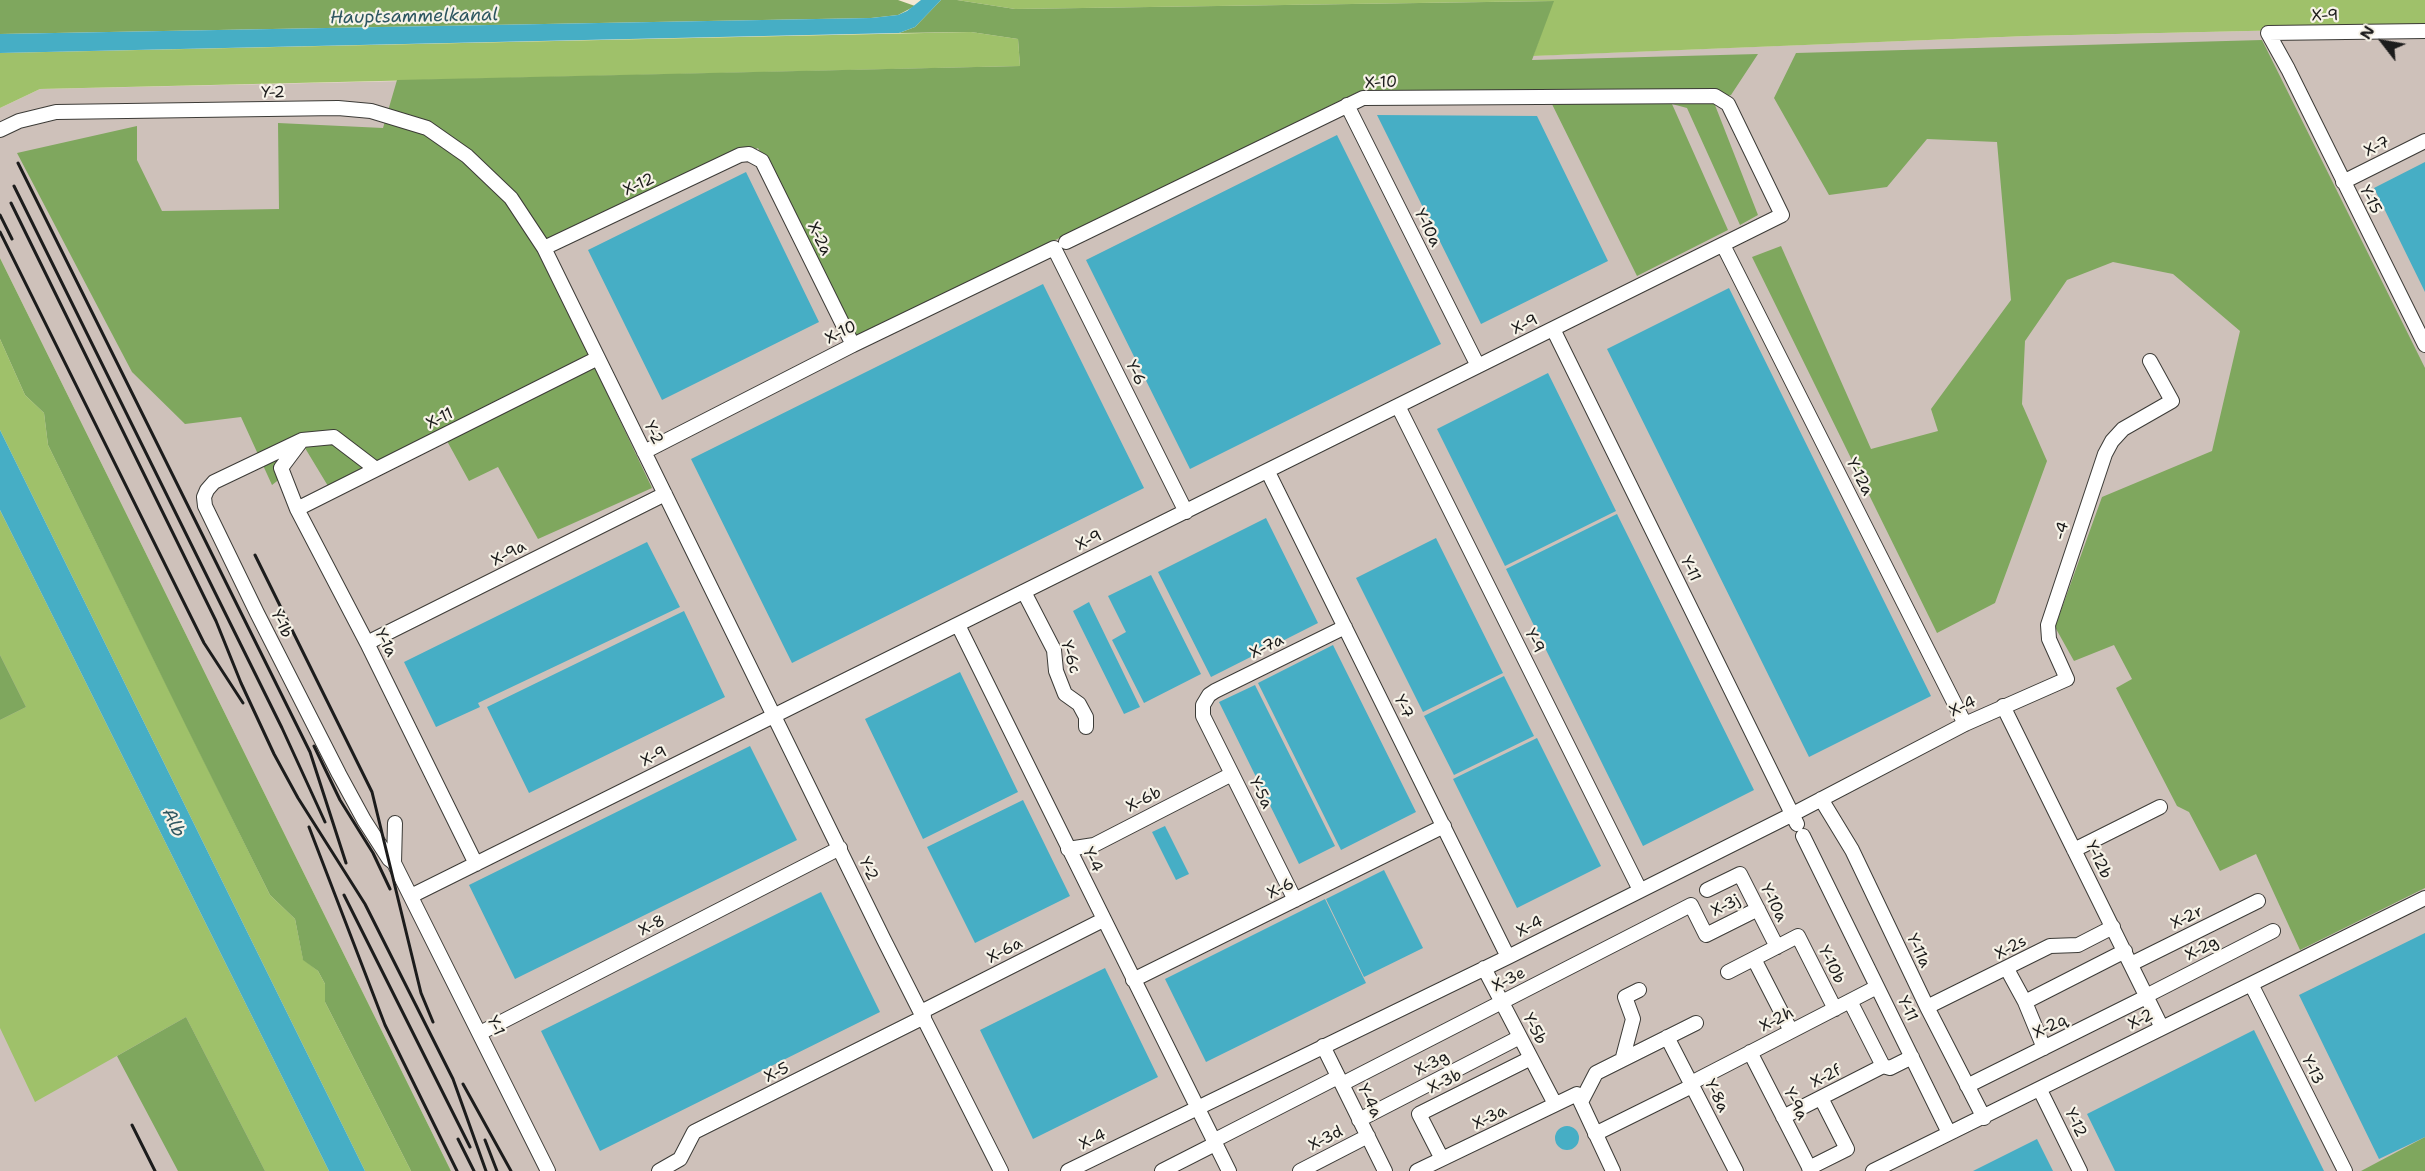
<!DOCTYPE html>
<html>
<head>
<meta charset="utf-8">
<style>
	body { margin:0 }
	#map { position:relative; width:2425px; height:1171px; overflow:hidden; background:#f4e8d3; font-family:"Shantell Sans",sans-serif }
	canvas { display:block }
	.north { position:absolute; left:2353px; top:12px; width:60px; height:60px; -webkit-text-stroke:4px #f7f3e8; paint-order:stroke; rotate:301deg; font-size:16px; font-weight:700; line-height:24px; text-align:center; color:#1c1c1c }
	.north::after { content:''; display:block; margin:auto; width:21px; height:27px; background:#1c1c1c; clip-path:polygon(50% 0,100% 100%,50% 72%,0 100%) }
</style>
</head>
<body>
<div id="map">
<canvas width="2425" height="1171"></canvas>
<div class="north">N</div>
</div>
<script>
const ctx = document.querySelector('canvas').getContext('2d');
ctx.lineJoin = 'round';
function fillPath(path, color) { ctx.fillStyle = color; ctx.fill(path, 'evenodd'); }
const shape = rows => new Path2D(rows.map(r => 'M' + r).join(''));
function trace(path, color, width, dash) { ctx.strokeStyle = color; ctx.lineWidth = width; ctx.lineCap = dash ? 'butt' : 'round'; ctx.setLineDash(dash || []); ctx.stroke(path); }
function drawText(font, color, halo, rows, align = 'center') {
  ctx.font = font + ' "Shantell Sans",sans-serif'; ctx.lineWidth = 4.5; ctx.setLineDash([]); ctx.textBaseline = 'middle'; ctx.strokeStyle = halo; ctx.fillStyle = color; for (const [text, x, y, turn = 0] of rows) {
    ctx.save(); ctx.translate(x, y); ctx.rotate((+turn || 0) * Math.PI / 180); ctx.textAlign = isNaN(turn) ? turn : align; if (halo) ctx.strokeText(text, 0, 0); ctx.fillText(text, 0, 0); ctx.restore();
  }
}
fillPath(shape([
	[2425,27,2425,1171,451,1171,0,258,0,108,40,89,1528,56,2027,36],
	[0,614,276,1171,0,1171]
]), '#cec1ba');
fillPath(shape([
	[957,0,2425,0,2425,27,2027,36,1533,56,1553,1,1015,9],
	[971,32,1018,39,1020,66,40,89,0,108,0,53],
	[0,339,25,395,44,413,48,445,270,895,295,919,303,959,318,971,325,984,325,1002,411,1171,365,1171,0,430],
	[0,510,329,1171,265,1171,186,1017,35,1102,0,1028,0,720,26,707,0,655]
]), '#9fc16a');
fillPath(shape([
	[0,0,898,0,915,6,898,15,871,18,0,34],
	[941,0,957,0,1015,9,1554,1,1532,60,1758,54,1731,95,1713,100,1758,215,1740,225,1687,108,1672,104,1728,230,1637,276,1546,92,1360,91,855,338,758,148,539,250,652,488,538,539,498,467,469,481,441,430,328,486,305,448,279,462,281,478,272,485,241,417,185,424,132,372,17,153,137,126,137,160,162,211,279,209,278,123,383,128,397,80,1020,66,1018,39,971,32,899,33,915,27],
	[2262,40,2425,368,2425,888,2300,950,2256,854,2220,871,2189,812,2177,806,2116,688,2132,679,2114,645,2074,661,2055,627,2102,497,2212,451,2240,331,2173,274,2113,262,2067,280,2025,341,2022,404,2047,461,1995,603,1937,633,1752,257,1781,246,1871,449,1938,431,1931,409,2011,300,1997,142,1927,139,1887,187,1829,195,1774,98,1796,53],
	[0,258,451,1171,411,1171,325,1002,325,984,318,971,303,960,295,919,270,895,186,726,48,445,44,413,25,395,0,339],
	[0,655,26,707,0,720],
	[186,1017,265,1171,178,1171,117,1056],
	[2425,1137,2425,1171,2361,1171]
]), '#7fa75e');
fillPath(shape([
	[921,0,941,0,915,27,899,33,0,53,0,34,871,18,898,15,907,11],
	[1377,115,1537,116,1608,261,1481,324],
	[1337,135,1441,344,1190,469,1086,260],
	[2425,162,2425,292,2374,188],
	[746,172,819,322,662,400,588,250],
	[1043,284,1144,488,792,663,691,459],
	[1729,288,1931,696,1809,757,1607,349],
	[1548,373,1616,511,1505,566,1437,429],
	[0,430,365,1171,329,1171,0,510],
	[1617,514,1754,790,1643,846,1506,569],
	[1266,518,1318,623,1211,677,1158,572],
	[1436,538,1503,673,1423,712,1356,578],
	[647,542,680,607,478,703,480,707,436,727,404,662],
	[1151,575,1201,674,1144,703,1112,640,1126,632,1108,596],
	[1089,602,1140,707,1124,714,1073,611],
	[684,611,725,697,529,793,487,707],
	[1333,645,1416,812,1341,850,1258,683],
	[960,672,1018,792,923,839,865,719],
	[1504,676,1534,736,1454,775,1424,716],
	[1255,685,1335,846,1299,864,1219,702],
	[1537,738,1601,866,1517,908,1453,779],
	[750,746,797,840,515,979,469,885],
	[1023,800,1070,896,975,943,927,847],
	[1165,826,1189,874,1176,880,1152,832],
	[1384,870,1423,948,1364,977,1326,899],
	[821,892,880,1012,600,1151,541,1031],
	[1325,899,1366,983,1206,1062,1165,979],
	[2425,933,2425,1137,2379,1159,2299,995],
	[1105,968,1158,1077,1033,1139,980,1030],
	[2254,1030,2324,1171,2115,1171,2087,1114],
	'1555 1138a12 12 0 1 1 24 0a12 12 0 1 1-24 0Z',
	[2037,1139,2053,1171,1973,1171]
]), '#46aec5');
const minor = shape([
	[2425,31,2268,33,2288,69,2425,345],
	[1347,105,1478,366],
	[0,130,19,121,56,112,338,108,371,111,427,128,467,156,511,198,544,248,884,940,1001,1171],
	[2343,182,2425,141],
	[1723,245,1965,724],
	[544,248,740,155,749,154,762,161,853,345],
	[1553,329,1797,824],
	[1398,406,1640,890],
	[302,440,281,468,297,509,367,643,476,864],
	[644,452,853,345,1054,248,1186,512],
	[376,469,334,437,302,440,214,482,207,490,204,497,205,506,257,613,339,774,364,820,389,859,394,863],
	[1268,472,1508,957],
	[297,509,598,358],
	[1024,592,1054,650,1056,671,1065,694,1079,704,1086,717,1086,727],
	[958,625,1229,1171],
	[367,643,665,494],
	[2003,706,2162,1028],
	[1821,799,1852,850,1927,1007,1984,1118],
	[395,823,394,863,548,1171],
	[1803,836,1949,1133],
	[1068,849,1094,845,1232,774],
	[2074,850,2160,807],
	[1707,890,1740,874,1777,947],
	[411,896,1782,215,1728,104,1715,96,1363,98,1066,242],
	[1295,900,1203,716,1203,705,1209,695,1215,691,1345,627],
	[1754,959,1791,1031],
	[2131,964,2258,901],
	[1484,968,1555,1104],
	[2007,969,2025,1002,2125,951],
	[1728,972,1798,936,1835,1009],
	[1133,980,1444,826],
	[2251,984,2345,1171],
	[2146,996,2273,931],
	[2025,1002,2044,1048],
	[1927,1007,2050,946,2078,945,2113,927],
	[921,1012,1103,920],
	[480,1033,840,848],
	[1667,1037,1736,1171],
	[1323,1046,1385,1171],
	[1750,1052,1811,1171],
	[1623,1057,1633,1019,1625,997,1639,990],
	[1883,1066,1890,1068,1912,1057],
	[1691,1083,1877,987],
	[1342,1084,1691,905,1706,935,1758,909],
	[1967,1086,2146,997],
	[2040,1090,2080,1171],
	[1581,1102,1596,1073,1696,1023],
	[1783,1117,1883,1066,1850,1001],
	[1359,1120,1520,1037],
	[1595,1134,1692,1086],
	[1213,1141,1338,1077],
	[1442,1159,1419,1114,1531,1058],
	[1809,1168,1847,1149,1821,1098],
	[659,1171,680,1159,694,1132,924,1017],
	[1068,1171,1508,957,1793,814,1965,724,2067,679,2049,639,2048,625,2105,454,2112,441,2123,429,2172,401,2150,361],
	[1162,1171,1215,1144],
	[1300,1171,1368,1136],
	[1417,1171,1577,1094,1613,1171],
	[1873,1171,2425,898]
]);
trace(minor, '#3c3b37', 16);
trace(minor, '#fff', 14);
trace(shape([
	[18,163,310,752,346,863],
	[14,186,282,728,325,822],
	[11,203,216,621,241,683,274,754,298,798,365,904,453,1079,486,1171],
	[0,215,12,239],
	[0,232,204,643,243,703],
	[255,555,372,792,421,993,433,1022],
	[314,746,340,800,373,853,390,889],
	[309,827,385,1025,457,1171],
	[344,895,470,1147],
	[463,1084,511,1171],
	[132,1125,155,1171],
	[458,1139,474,1171],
	[485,1140,497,1171]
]), '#1c1c1c', 3);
drawText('16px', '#1c1c1c', '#f7f3e8', [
	["X-9",2325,16,-1],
	["X-10",1381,83,-3],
	["Y-2",273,93,-1],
	["X-7",2377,147,-26],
	["X-12",639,185,-25],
	["Y-15",2370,200,63],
	["Y-10a",1427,228,63],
	["X-2a",819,239,64],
	["X-9",1525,325,-26],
	["X-10",841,333,-27],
	["Y-6",1135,373,64],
	["X-11",440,419,-27],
	["Y-2",653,433,64],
	["Y-12a",1859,477,63],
	["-4",2062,531,-72],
	["X-9",1089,541,-26],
	["X-9a",509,554,-27],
	["Y-11",1690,569,64],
	["Y-1b",281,624,63],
	["Y-9",1534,641,64],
	["Y-1a",385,643,63],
	["X-7a",1267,647,-26],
	["Y-6c",1070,657,73],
	["Y-7",1403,707,64],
	["X-4",1963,707,-26],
	["X-9",654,757,-26],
	["Y-5a",1260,793,64],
	["X-6b",1144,800,-27],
	["Y-4",1092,860,64],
	["Y-12b",2098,860,64],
	["Y-2",868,869,64],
	["X-6",1281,889,-26],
	["Y-10a",1773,903,63],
	["X-3j",1726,906,-26],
	["X-2r",2187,918,-26],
	["X-8",652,926,-27],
	["X-4",1530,927,-27],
	["X-2s",2011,948,-28],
	["X-2g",2202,949,-27],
	["X-6a",1005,951,-27],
	["Y-11a",1918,951,65],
	["Y-10b",1831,965,63],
	["X-3e",1509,980,-27],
	["Y-11",1907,1009,64],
	["X-2h",1777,1020,-27],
	["X-2",2141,1020,-27],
	["Y-1",495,1026,64],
	["X-2q",2050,1027,-26],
	["Y-5b",1534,1029,62],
	["X-3g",1432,1064,-27],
	["Y-13",2312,1070,63],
	["X-5",777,1073,-26],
	["X-2f",1826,1077,-27],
	["X-3b",1445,1082,-26],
	["Y-8a",1716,1096,63],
	["Y-4a",1369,1101,64],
	["Y-9a",1795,1104,63],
	["X-3a",1490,1118,-26],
	["Y-12",2075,1123,64],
	["X-3d",1326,1139,-27],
	["X-4",1093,1140,-26]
]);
drawText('italic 18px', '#2d5660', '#f7f3e8', [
	["Hauptsammelkanal",414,17,-1],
	["Alb",173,823,64]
]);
</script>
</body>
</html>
